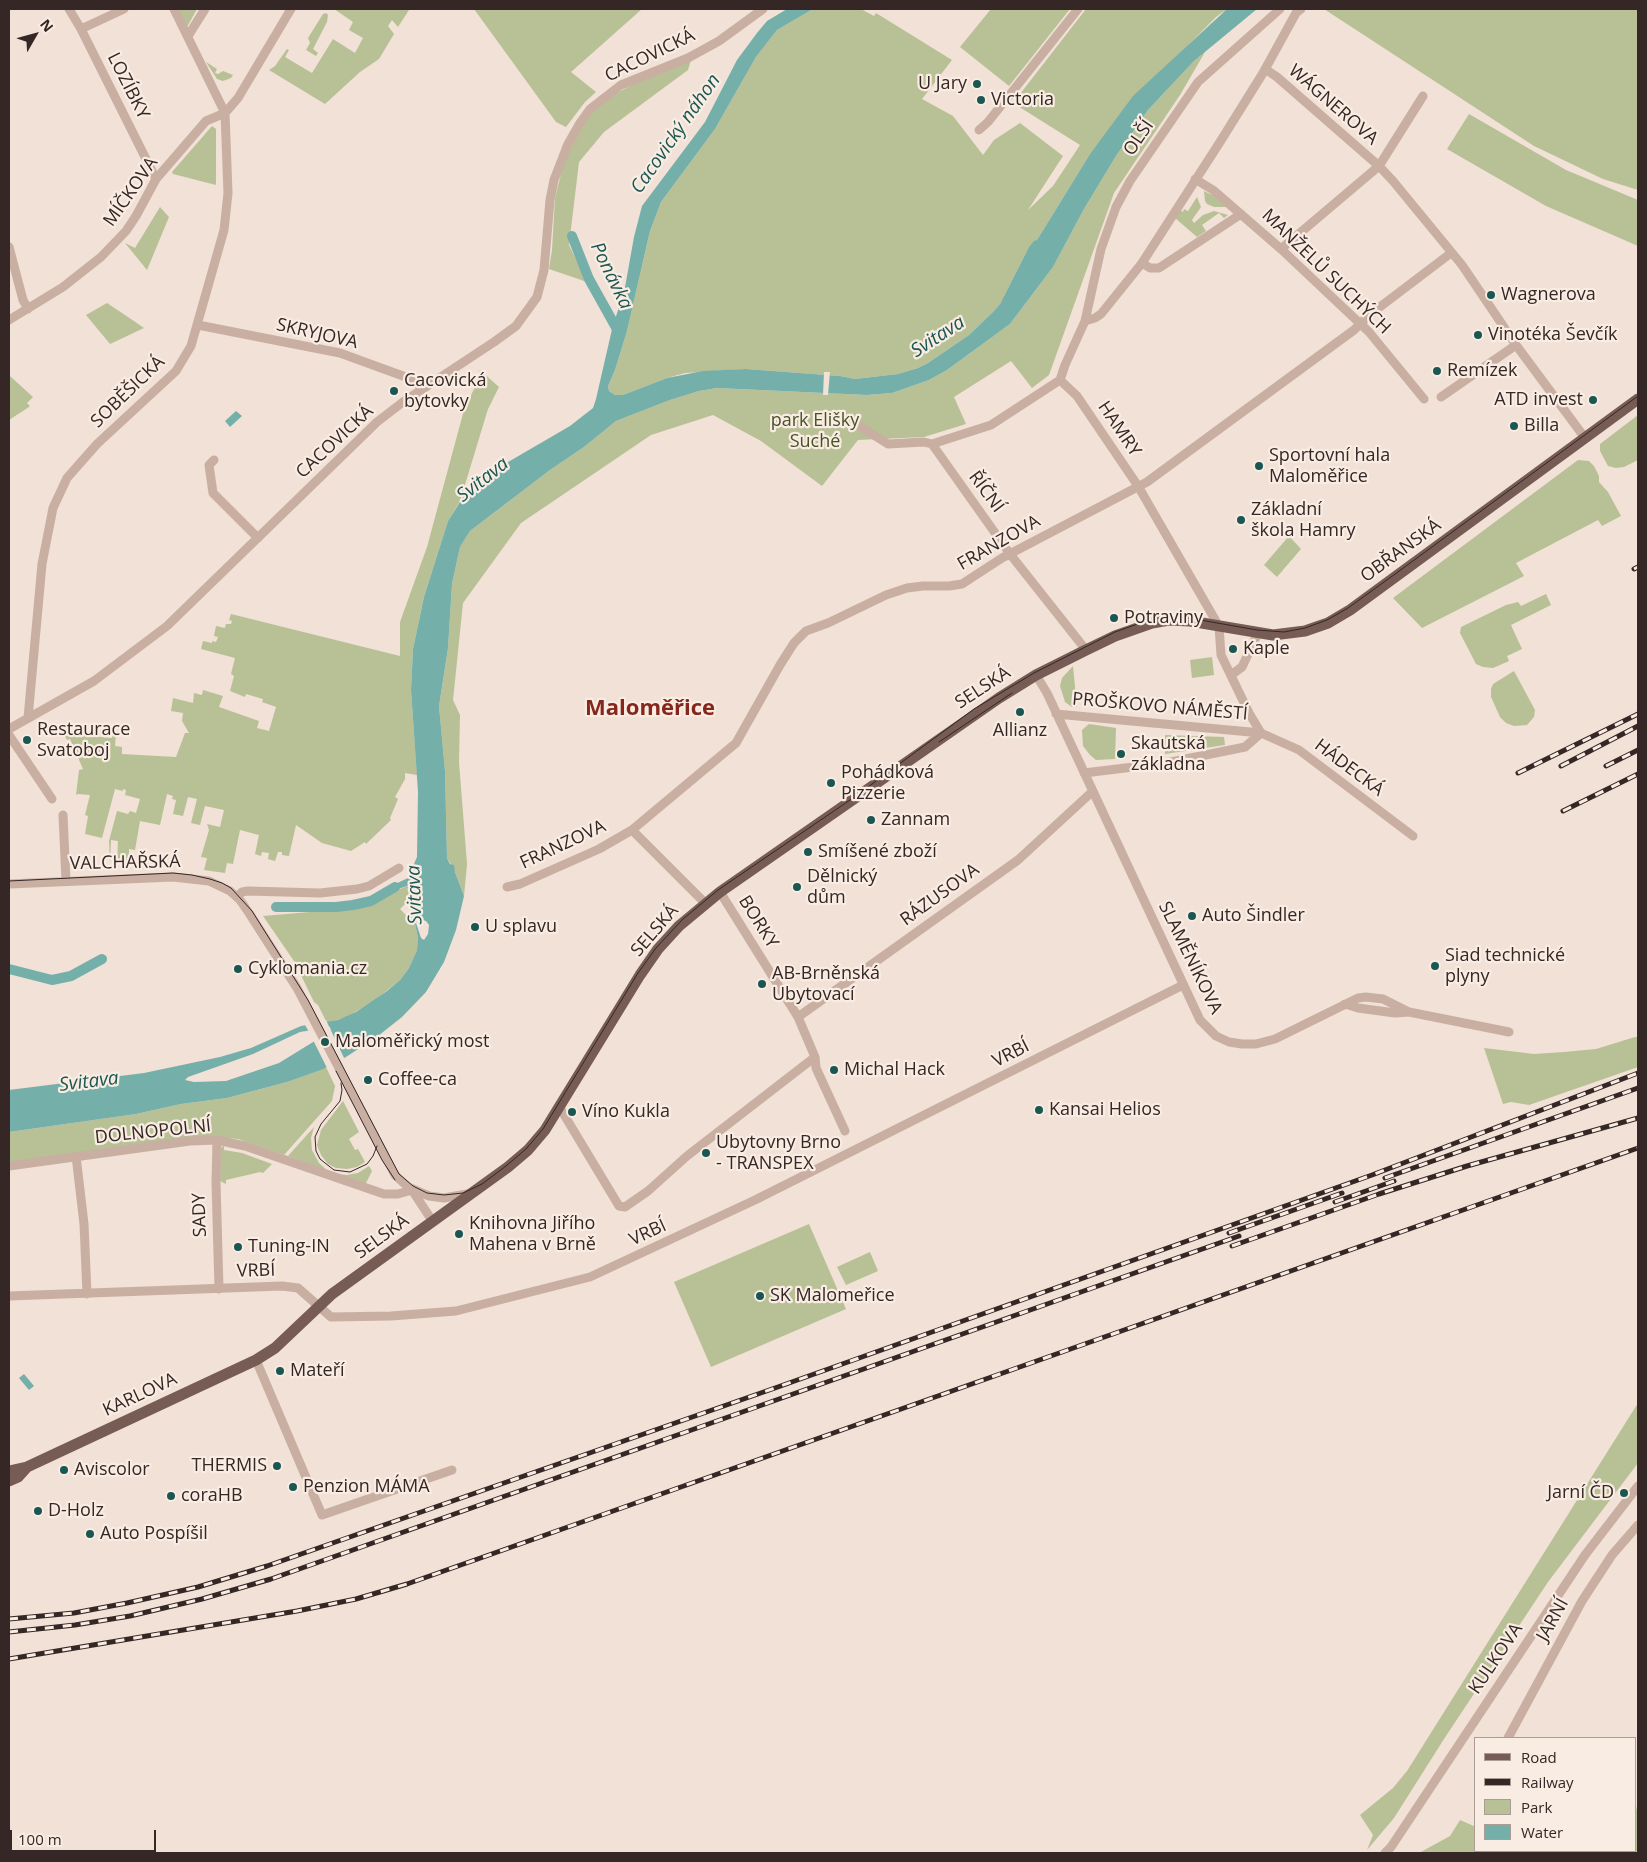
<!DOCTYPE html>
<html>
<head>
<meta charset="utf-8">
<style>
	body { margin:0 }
	#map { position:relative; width:1647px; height:1862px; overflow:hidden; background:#f1e1d6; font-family:"Open Sans",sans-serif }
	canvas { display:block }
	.frame { position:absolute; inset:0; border:10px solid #342725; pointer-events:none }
	.legend { position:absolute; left:1474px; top:1737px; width:162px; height:115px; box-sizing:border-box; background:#f9ece2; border:1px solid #aa9d96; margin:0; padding:6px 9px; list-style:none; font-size:15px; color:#342725 }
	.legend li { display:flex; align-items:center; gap:10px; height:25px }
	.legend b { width:25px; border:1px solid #aa9d96 }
	.north { position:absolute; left:10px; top:10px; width:50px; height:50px; -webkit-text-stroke:4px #f9ece2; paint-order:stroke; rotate:52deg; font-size:14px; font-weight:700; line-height:20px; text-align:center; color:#342725 }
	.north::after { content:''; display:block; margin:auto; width:18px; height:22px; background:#342725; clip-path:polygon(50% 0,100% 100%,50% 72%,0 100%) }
	.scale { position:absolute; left:10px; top:1830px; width:146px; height:22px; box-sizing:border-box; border:2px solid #342725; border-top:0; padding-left:6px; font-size:15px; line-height:18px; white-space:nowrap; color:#342725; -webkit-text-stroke:4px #f9ece2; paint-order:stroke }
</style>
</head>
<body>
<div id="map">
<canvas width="1647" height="1862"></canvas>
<div class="frame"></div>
<ul class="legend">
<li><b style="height:6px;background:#765c55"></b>Road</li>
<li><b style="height:6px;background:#342725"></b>Railway</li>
<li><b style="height:14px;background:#b8c096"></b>Park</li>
<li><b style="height:14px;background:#74afaa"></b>Water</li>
</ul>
<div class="north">N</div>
<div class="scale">100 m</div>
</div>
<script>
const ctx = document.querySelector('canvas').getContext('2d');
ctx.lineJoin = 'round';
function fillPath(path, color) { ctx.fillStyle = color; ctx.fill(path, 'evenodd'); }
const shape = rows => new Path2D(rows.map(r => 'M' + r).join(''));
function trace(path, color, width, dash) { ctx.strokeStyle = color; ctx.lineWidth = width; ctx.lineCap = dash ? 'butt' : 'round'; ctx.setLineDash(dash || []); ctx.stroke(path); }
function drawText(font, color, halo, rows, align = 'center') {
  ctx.font = font + ' "Open Sans",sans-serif'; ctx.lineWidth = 4.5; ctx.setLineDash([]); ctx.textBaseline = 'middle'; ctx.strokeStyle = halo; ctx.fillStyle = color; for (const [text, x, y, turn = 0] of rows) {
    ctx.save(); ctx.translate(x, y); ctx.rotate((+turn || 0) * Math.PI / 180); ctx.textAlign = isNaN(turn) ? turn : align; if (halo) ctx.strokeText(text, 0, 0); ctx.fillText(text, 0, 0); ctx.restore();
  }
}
fillPath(shape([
	[178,9,197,9,187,27],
	[334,9,408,9,409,10,398,27,392,20,388,26,394,34,379,59,360,72,325,104,269,70,275,66,287,49,289,50,285,57,312,73,333,39,355,53,363,38,349,30,353,22],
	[474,9,642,9,571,72,596,92,585,102,566,127,556,122],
	[813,9,861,9,874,16,876,13,952,60,922,99,953,116,983,155,994,140,1020,123,1063,156,1028,210,1053,186,1080,145,1013,103,1086,9,1227,9,1216,17,1120,114,1107,132,1090,154,1037,240,1029,247,1000,304,994,311,969,335,928,363,918,368,898,374,855,379,840,376,746,369,685,373,667,378,623,395,615,395,609,391,608,386,615,370,627,331,650,231,661,202,715,129,756,57,777,30],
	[991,9,1070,9,1009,86,960,47],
	[1324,9,1638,9,1638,190,1603,179,1534,146],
	[326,13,328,15,327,22,313,49,318,53,316,56,306,50,310,43,308,38,323,14],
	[1205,52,1180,95,1114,193,1049,375,1032,388,1011,361,954,397,966,424,924,437,858,440,822,486,761,441,713,415,651,435,521,523,463,603,453,700,460,715,459,762,467,864,464,896,454,869,447,858,445,771,439,706,448,648,452,584,460,547,470,531,550,470,584,447,616,421,670,400,699,391,717,388,867,395,892,393,929,380,947,370,1010,324,1053,267,1084,209,1116,156,1148,110,1194,61],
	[691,60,688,70,604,132,579,162,569,245,587,282,549,269,552,250,555,198,564,162,580,129,590,114,606,99,652,74],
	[206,62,217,69,215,73,218,74,223,71,233,75,231,78,223,81,217,79],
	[1469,114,1566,170,1638,200,1638,246,1546,206,1447,149],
	[212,126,216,129,216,185,173,174,172,172],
	[1204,191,1212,195,1227,207,1214,207,1207,204,1205,201],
	[1197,197,1201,207,1192,220,1194,223,1203,215,1214,211,1228,215,1224,218,1219,213,1202,225,1206,231,1197,237,1175,218,1180,210,1183,212,1184,209,1188,211],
	[160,207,169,217,147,270,125,243,135,248],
	[107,303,128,317,144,328,110,344,86,315],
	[480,370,499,387,488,409,460,501,448,521,424,597,413,649,411,690,417,775,405,773,405,779,395,797,398,799,390,818,391,820,366,844,365,842,351,851,322,843,296,825,289,856,282,855,282,852,278,852,275,861,268,859,269,853,262,852,261,856,255,854,259,835,240,830,233,864,227,863,225,873,204,870,207,858,201,857,209,830,207,824,220,827,224,810,205,806,200,825,191,823,197,799,188,797,183,816,173,814,176,800,172,799,173,796,167,794,160,825,140,821,135,850,129,849,129,862,117,863,118,841,111,840,110,863,109,841,117,811,128,814,130,811,136,813,140,799,125,795,126,790,123,789,123,791,115,789,102,838,85,834,88,816,85,815,90,795,78,794,76,795,79,770,83,769,70,739,67,740,65,736,68,734,112,738,113,733,116,733,115,746,122,747,122,754,176,757,185,733,189,733,182,721,183,713,171,711,173,698,193,703,194,693,202,695,203,690,223,696,219,707,259,721,257,728,269,731,276,707,262,702,263,699,246,694,245,697,230,691,234,676,231,674,235,658,201,649,203,641,212,643,212,641,216,642,218,637,214,636,216,626,225,628,226,624,231,624,232,621,229,620,231,614,400,656,400,622,427,547,464,410,474,389],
	[10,376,33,397,27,403,30,406,29,407,9,420],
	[1638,415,1638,460,1624,467,1616,468,1608,466,1600,451,1600,444],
	[1578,460,1589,461,1594,466,1599,476,1599,482,1608,492,1621,516,1602,526,1598,520,1516,563,1524,576,1422,628,1393,598],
	[1289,536,1301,549,1277,577,1264,565],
	[1546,594,1551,605,1511,625,1522,649,1507,656,1509,661,1493,668,1483,667,1476,664,1460,633,1461,627,1506,605,1518,602,1521,606],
	[1212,657,1214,675,1192,678,1190,660],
	[1073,666,1077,707,1072,707,1065,702,1060,686,1062,678],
	[1514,671,1535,710,1534,717,1527,725,1514,726,1506,723,1500,717,1491,697,1491,689,1493,684],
	[1089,724,1116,728,1115,759,1096,760,1090,755,1083,746,1082,730],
	[1165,735,1224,737,1225,745,1165,754],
	[413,884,417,886,414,910,406,903,400,909,409,918,413,914,418,938,417,950,409,968,400,980,375,1000,347,1017,327,1023,318,1005,314,1002,294,961,263,916,345,909,373,905,392,892],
	[1635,1037,1638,1037,1638,1067,1529,1105,1511,1102,1503,1104,1484,1048,1534,1054,1564,1052,1596,1049],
	[326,1067,335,1086,332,1101,284,1155,238,1139,204,1136,9,1162,9,1132,136,1114,181,1104,227,1098,287,1082],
	[343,1101,359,1132,349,1139,355,1150,358,1149,365,1162,357,1167,347,1169,336,1168,328,1164,321,1155,317,1145,321,1130],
	[314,1127,311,1138,312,1150,319,1163,329,1172,288,1156],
	[224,1145,224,1150,242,1153,272,1164,263,1173,260,1172,226,1180,226,1184,220,1181,221,1148],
	[369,1166,372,1171,365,1185,337,1174,347,1175,358,1173],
	[809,1224,846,1309,711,1367,674,1282],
	[870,1252,878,1271,846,1285,837,1267],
	[1638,1403,1638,1463,1548,1582,1444,1739,1394,1818,1367,1850,1373,1835,1360,1815,1393,1788,1407,1771],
	[1638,1801,1638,1853,1632,1853,1632,1851,1636,1851,1636,1811],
	[1460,1820,1476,1827,1476,1851,1483,1851,1483,1853,1419,1853,1450,1836]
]), '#b8c096');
fillPath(shape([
	[787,9,813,9,777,30,756,57,715,129,661,202,650,231,627,331,615,370,608,386,609,391,615,395,623,395,667,378,703,371,746,369,840,376,855,379,898,374,918,368,928,363,969,335,994,311,1000,304,1029,247,1034,241,1037,240,1090,154,1133,96,1227,9,1257,9,1194,61,1148,110,1116,156,1084,209,1053,267,1010,324,947,370,929,380,892,393,867,395,717,388,699,391,670,400,616,421,584,447,550,470,470,531,460,547,452,584,448,648,439,706,445,771,447,858,450,864,454,865,455,872,464,896,456,930,444,962,426,992,402,1017,378,1036,346,1057,323,1069,287,1082,227,1098,181,1104,136,1114,9,1132,9,1090,144,1073,220,1057,251,1048,301,1026,338,1020,356,1012,387,991,400,980,409,968,417,950,418,938,413,914,415,911,415,894,417,886,413,884,392,891,386,896,384,892,389,887,408,878,417,857,418,792,411,690,413,649,424,597,448,521,472,483,570,426,593,408,596,399,613,325,624,293,634,237,642,206,705,122,737,60,757,33,767,21],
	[418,918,426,921,429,925,428,934,424,940,421,938,416,923],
	[330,1027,331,1031,279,1063,226,1081,194,1082,185,1080,188,1077,253,1054,300,1032],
	[236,411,242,416,230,427,225,421],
	[24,1374,34,1386,29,1390,19,1378]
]), '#74afaa');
fillPath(shape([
	[824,372,830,372,828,395,823,395],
	[326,1020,345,1060,328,1070,313,1040,327,1030,309,1032,304,1023]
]), '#f1e1d6');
trace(shape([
	[572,236,589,279,618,331],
	[276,907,336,907,353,905,371,901,395,887],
	[9,969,52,980,71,976,102,959]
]), '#74afaa', 10);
trace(shape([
	[69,9,81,29,156,179],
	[81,29,124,9],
	[188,36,205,9],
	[1265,69,1277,77,1379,166,1393,181,1462,265,1516,345,1585,438],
	[979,130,988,122,1078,9],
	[1195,179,1213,190,1281,249,1369,332,1424,399],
	[9,247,23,300,28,309],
	[1281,249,1379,166,1423,96],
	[1142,263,1150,268,1159,268,1241,214],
	[9,320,63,287,101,257,126,231,136,216,156,179,206,121,225,113,238,98,291,9],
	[1085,321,1095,318,1101,314,1142,263,1220,142,1263,73,1296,13,1301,9],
	[198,325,340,353,414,380,423,389],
	[1060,380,1065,365,1085,321,1101,249,1116,207,1130,181,1198,82,1280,9],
	[1060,380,1077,396,1138,486,1217,623,1219,626,1221,655,1249,713,1261,733],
	[1441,397,1516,345],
	[853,422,888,444,924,442,932,444,1010,554,1086,650],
	[932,444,991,425,1060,380],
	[214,460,209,465,213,493,258,538],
	[1036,675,1047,693,1200,1020,1216,1036,1229,1042,1242,1044,1256,1044,1275,1039,1358,998,1366,997,1383,999,1409,1012,1509,1032],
	[1231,675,1242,667,1258,633],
	[1056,714,1261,733,1299,750,1413,836],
	[28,718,42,564,53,508,67,478,97,444,176,371,191,346,224,230,228,193,225,113,174,9],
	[9,729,94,681,167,626,377,422,403,402,494,342,516,326,537,297,544,270,550,200,554,180,568,144,580,123,590,109,621,85,688,58,719,41,763,9],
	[9,735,52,799],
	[1084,773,1166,763,1245,747,1261,733],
	[63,815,66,881],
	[632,830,705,903],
	[9,884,173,877,209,881,230,891,240,900,249,913,297,988,395,1175,408,1187,429,1196,444,1198,467,1194],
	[507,887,520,884,599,849,632,830,736,743,780,665,794,643,806,631,828,623,886,595,907,588,923,586,949,586,962,584,1002,558,1147,482,1354,330,1368,316,1451,253],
	[720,892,798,1017,815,1057,816,1068,845,1131],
	[237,897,242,892,248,891,320,893,357,889,369,886,399,868],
	[1345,1004,1358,1008,1395,1013,1409,1012],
	[798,1017,1018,860,1093,791],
	[560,1108,619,1206,625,1207,648,1191,687,1156,815,1057],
	[217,1140,216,1182,219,1289],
	[76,1156,84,1224,87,1294],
	[9,1166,190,1141,217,1140,245,1146,384,1194,398,1194,412,1190],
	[412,1190,433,1222],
	[9,1296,282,1286,298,1288,331,1317,391,1316,456,1311,590,1277,755,1200,1183,985],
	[256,1360,322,1515,452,1470],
	[1508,1738,1582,1601,1612,1555,1638,1525],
	[1491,1851,1491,1853],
	[1385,1853,1391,1847,1585,1555,1638,1486]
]), '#c9afa2', 9);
trace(shape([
	[9,1471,27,1467,256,1360,275,1348,332,1294,508,1167,528,1150,545,1130,640,975,658,949,679,926,720,892,999,698,1036,675,1086,650,1115,636,1152,623,1169,620,1190,621,1273,635,1305,631,1328,623,1350,610,1638,399],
	[9,1481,18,1477,27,1467]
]), '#765c55', 11);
trace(shape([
	[939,742,1012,693],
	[9,881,173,873,192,875,210,879,222,883,231,888,252,911,308,1000,399,1174,413,1186,427,1193,444,1195,463,1193,482,1184,506,1166,526,1149,543,1129,638,973,656,948,683,919,718,890,853,798,974,709,1034,673,1115,632,1149,620,1167,617,1189,618,1257,630,1284,632,1305,628,1327,620,1348,608,1391,577,1638,396],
	[336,1071,382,1160,395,1180],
	[341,1083,342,1090,340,1101,321,1124,315,1137,316,1151,320,1159,334,1170,350,1172,367,1164,373,1156,377,1146]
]), '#342725', 1);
const rail = shape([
	[1634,569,1638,567],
	[1561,766,1638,726],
	[1606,766,1638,750],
	[1518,773,1638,714],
	[1563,811,1638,774],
	[1385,1178,1638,1088],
	[1335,1202,1394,1181],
	[1229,1233,1342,1193],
	[1232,1246,1379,1194,1467,1166,1638,1118],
	[9,1619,74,1613,127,1603,198,1587,267,1566,775,1388,1372,1175,1638,1073],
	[9,1632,75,1625,130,1616,202,1599,271,1579,1239,1236],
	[9,1659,297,1611,356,1599,407,1584,1638,1148]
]);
trace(rail, '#342725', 5);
trace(rail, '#f9ece2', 3, [9]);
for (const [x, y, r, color] of [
	[977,84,5,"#1a5652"],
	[981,100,5,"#1a5652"],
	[1491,295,5,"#1a5652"],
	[1478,335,5,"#1a5652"],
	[1437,371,5,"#1a5652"],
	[394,391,5,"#1a5652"],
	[1593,400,5,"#1a5652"],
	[1514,426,5,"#1a5652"],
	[1259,466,5,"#1a5652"],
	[1241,520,5,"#1a5652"],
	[1114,618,5,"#1a5652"],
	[1233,649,5,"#1a5652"],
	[1020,712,5,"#1a5652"],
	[27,740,5,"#1a5652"],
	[1121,754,5,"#1a5652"],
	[831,783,5,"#1a5652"],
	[871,820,5,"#1a5652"],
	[808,852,5,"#1a5652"],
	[797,887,5,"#1a5652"],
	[1192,916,5,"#1a5652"],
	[475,927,5,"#1a5652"],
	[1435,966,5,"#1a5652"],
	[238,969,5,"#1a5652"],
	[762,984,5,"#1a5652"],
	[325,1042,5,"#1a5652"],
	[834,1070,5,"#1a5652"],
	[368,1080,5,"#1a5652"],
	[1039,1110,5,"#1a5652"],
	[572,1112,5,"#1a5652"],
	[706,1153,5,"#1a5652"],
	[459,1234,5,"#1a5652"],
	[238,1247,5,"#1a5652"],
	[760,1296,5,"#1a5652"],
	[280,1371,5,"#1a5652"],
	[277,1466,5,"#1a5652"],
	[64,1470,5,"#1a5652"],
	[293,1487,5,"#1a5652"],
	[1624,1493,5,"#1a5652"],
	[171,1496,5,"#1a5652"],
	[38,1511,5,"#1a5652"],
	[90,1534,5,"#1a5652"]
]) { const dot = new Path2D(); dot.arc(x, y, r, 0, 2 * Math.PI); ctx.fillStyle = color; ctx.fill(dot); trace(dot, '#f9ece2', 2); }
drawText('18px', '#342725', '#f9ece2', [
	["CACOVICKÁ",650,56,-26],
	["LOZÍBKY",128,86,63],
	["WÁGNEROVA",1333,105,41],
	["OLŠÍ",1139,138,-56],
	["MÍČKOVA",131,192,-55],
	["MANŽELŮ SUCHÝCH",1326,272,44],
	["SKRYJOVA",317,334,13],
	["SOBĚŠICKÁ",128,392,-44],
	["HAMRY",1119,429,56],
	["CACOVICKÁ",335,442,-43],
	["ŘÍČNÍ",986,492,54],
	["FRANZOVA",999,543,-30],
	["OBŘANSKÁ",1401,551,-36],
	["SELSKÁ",983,688,-33],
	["PROŠKOVO NÁMĚSTÍ",1160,707,5],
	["HÁDECKÁ",1349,768,37],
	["FRANZOVA",563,845,-25],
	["VALCHAŘSKÁ",125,863,-1],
	["RÁZUSOVA",940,895,-36],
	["BORKY",758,922,58],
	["SELSKÁ",655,931,-49],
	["SLAMĚNÍKOVA",1190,958,64],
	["VRBÍ",1011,1054,-27],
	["DOLNOPOLNÍ",153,1132,-6],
	["SADY",200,1215,-92],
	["VRBÍ",648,1233,-25],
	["SELSKÁ",382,1237,-36],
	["VRBÍ",256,1271,-2],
	["KARLOVA",140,1395,-25],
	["JARNÍ",1553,1620,-61],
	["KULKOVA",1496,1659,-56]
]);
drawText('18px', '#342725', '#f9ece2', [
	["U Jary",967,84,"right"],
	["Victoria",991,100],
	["Wagnerova",1501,295],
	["Vinotéka Ševčík",1488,335],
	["Remízek",1447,371],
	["Cacovická",404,381],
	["bytovky",404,402],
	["ATD invest",1583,400,"right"],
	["Billa",1524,426],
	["Sportovní hala",1269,456],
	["Maloměřice",1269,477],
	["Základní",1251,510],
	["škola Hamry",1251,531],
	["Potraviny",1124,618],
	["Kaple",1243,649],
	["Restaurace",37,730],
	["Svatoboj",37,751],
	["Allianz",1020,731,"center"],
	["Skautská",1131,744],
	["základna",1131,765],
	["Pohádková",841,773],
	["Pizzerie",841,794],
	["Zannam",881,820],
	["Smíšené zboží",818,852],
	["Dělnický",807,877],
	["dům",807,898],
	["Auto Šindler",1202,916],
	["U splavu",485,927],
	["Siad technické",1445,956],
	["plyny",1445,977],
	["Cyklomania.cz",248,969],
	["AB-Brněnská",772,974],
	["Ubytovací",772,995],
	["Maloměřický most",335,1042],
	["Michal Hack",844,1070],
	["Coffee-ca",378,1080],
	["Kansai Helios",1049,1110],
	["Víno Kukla",582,1112],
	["Ubytovny Brno",716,1143],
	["- TRANSPEX",716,1164],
	["Knihovna Jiřího",469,1224],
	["Mahena v Brně",469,1245],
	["Tuning-IN",248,1247],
	["SK Malomeřice",770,1296],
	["Mateří",290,1371],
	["THERMIS",267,1466,"right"],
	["Aviscolor",74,1470],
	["Penzion MÁMA",303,1487],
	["Jarní ČD",1614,1493,"right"],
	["coraHB",181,1496],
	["D-Holz",48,1511],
	["Auto Pospíšil",100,1534]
], 'left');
drawText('18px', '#485228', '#f9ece2', [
	["park Elišky",815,421],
	["Suché",815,442]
]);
drawText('italic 19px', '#1a5652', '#f9ece2', [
	["Cacovický náhon",676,134,-55],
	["Ponávka",611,276,64],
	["Svitava",938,337,-33],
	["Svitava",483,480,-38],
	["Svitava",415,895,-92],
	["Svitava",89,1082,-7]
]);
drawText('bold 22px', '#85271c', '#f9ece2', [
	["Maloměřice",650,709]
]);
</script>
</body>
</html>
